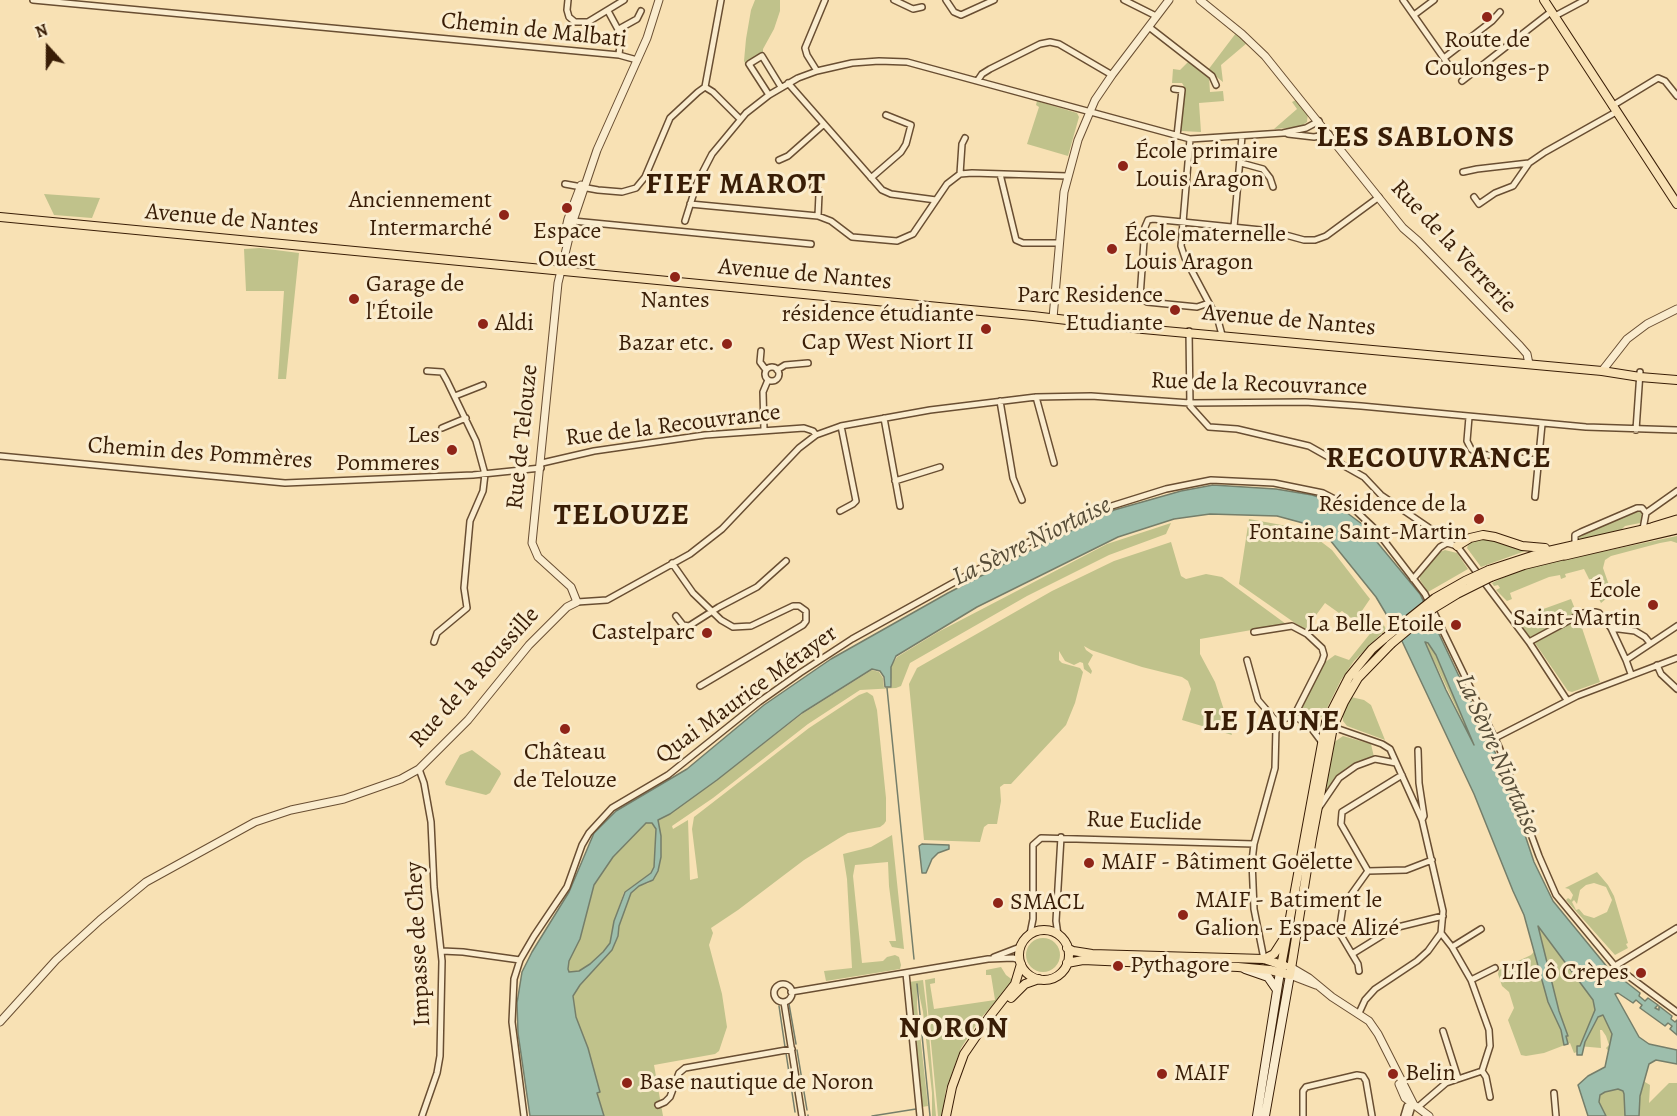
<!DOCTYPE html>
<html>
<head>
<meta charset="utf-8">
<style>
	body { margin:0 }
	#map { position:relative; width:1677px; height:1116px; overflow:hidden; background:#f8e1b4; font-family:Alegreya,serif }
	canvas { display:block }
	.north { position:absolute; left:18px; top:18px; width:60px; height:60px; -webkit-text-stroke:4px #faecce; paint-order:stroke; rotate:339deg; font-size:16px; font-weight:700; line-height:24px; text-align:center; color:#391d06 }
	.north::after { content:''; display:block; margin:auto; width:21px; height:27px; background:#391d06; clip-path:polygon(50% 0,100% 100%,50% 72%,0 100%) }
</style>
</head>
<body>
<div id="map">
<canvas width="1677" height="1116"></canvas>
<div class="north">N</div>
</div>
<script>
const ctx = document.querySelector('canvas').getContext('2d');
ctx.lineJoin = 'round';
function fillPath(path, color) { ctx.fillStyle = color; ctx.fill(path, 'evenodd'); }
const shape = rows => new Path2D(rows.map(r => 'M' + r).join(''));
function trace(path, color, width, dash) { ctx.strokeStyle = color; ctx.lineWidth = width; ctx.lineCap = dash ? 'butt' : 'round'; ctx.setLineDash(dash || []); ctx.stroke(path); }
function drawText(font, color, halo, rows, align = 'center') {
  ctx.font = font + ' Alegreya,serif'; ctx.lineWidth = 6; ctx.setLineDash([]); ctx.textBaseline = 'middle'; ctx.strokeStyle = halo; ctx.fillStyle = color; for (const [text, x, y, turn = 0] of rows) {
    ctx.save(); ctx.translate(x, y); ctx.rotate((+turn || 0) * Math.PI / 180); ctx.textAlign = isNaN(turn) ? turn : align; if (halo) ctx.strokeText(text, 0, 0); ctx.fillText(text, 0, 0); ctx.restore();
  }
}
fillPath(shape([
	[755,0,780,0,780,11,774,29,763,49,763,53,746,65,744,61,746,39,751,10],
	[1236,33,1247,43,1221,65,1223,82,1208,70],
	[1189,61,1209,76,1210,92,1223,91,1224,101,1199,103,1201,132,1181,131,1185,88,1182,83,1172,83,1173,69,1180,70],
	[1296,100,1308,113,1307,122,1300,127,1274,129,1297,109,1292,102],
	[1037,101,1077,113,1079,117,1068,156,1027,144,1039,107,1036,105],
	[44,194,100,198,92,218,54,215],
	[260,248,299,253,286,379,278,379,284,291,246,291,244,249],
	[1640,510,1642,512,1643,517,1640,523,1625,526,1621,530,1577,540,1579,535],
	[1249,519,1298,528,1315,537,1332,550,1370,599,1355,621,1342,611,1339,613,1325,603,1305,630,1239,584],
	[1171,523,1166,534,1109,555,1027,596,910,663,901,686,896,688,860,690,808,724,713,798,672,826,673,829,688,820,690,880,698,878,692,829,694,817,809,728,859,695,867,692,873,696,877,710,886,798,886,821,884,824,880,827,848,833,841,837,804,860,738,910,711,928,713,933,709,945,722,994,727,1027,719,1051,715,1054,654,1065,663,1116,604,1116,597,1092,600,1091,588,1048,576,1017,573,996,580,985,612,950,618,936,619,926,631,893,639,886,649,883,658,871,661,857,661,836,658,820,717,780,802,714,872,670,879,672,883,678,884,688,892,687,890,668,897,657,938,632,1107,544],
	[1677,536,1677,543,1671,541,1660,543,1611,556,1605,560,1603,568,1610,588,1607,598,1601,603,1584,569,1565,574,1566,577,1561,579,1560,575,1549,577,1510,593,1512,599,1507,601,1496,590,1500,588,1498,585,1494,586,1492,583,1513,573,1539,565],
	[1488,537,1528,550,1481,567,1467,548,1470,540],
	[1171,542,1181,576,1186,579,1206,574,1222,577,1286,624,1200,639,1200,654,1215,682,1232,735,1182,720,1191,689,1188,681,1182,677,1142,667,1091,650,1084,646,1086,650,1093,655,1088,664,1092,671,1091,674,1084,669,1083,663,1080,662,1074,665,1065,661,1059,651,1059,660,1062,663,1080,668,1083,672,1075,703,1066,725,1011,784,1004,784,1000,787,1001,801,997,824,988,824,984,827,980,842,924,840,909,684,917,668,1052,591,1114,561],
	[1445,550,1457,553,1468,569,1428,592,1420,580,1420,576,1440,552],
	[1571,599,1577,614,1530,637,1515,617,1522,614,1524,616],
	[1381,620,1386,629,1354,661,1341,680,1323,716,1313,721,1306,719,1302,714,1302,707,1324,663,1335,655,1349,660],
	[1577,620,1580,622,1600,682,1572,692,1568,691,1535,643],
	[1425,642,1428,644,1436,655,1474,745],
	[1351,697,1364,700,1371,705,1385,740,1347,726,1343,721,1343,712],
	[1343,736,1371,744,1374,757,1346,768,1338,776,1323,797,1333,743],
	[472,750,500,771,501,774,490,793,486,795,446,785,445,782,460,755],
	[646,823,652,823,656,829,654,867,651,873,624,892,614,921,610,943,603,952,590,964,579,971,569,972,568,969,569,961,580,939,594,885,613,857],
	[892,835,904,949,892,947,889,941,896,941,889,886,888,862,855,865,853,876,862,963,883,961,887,957,895,955,899,957,901,965,900,969,826,981,824,971,852,968,847,879,843,854,871,847],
	[1597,872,1608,885,1614,896,1628,943,1626,944,1628,948,1615,955,1566,900,1568,898,1571,900,1573,895,1569,889,1565,888],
	[1594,883,1606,887,1612,900,1607,912,1594,918,1584,915,1579,909,1576,910,1572,902,1574,900,1577,904,1580,890,1586,885],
	[1541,922,1629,1045,1635,1076,1650,1085,1649,1103,1669,1083,1677,1083,1677,1116,1588,1116,1578,1085,1589,1076,1605,1068,1609,1052,1606,1048,1609,1045,1606,1036,1602,1030,1600,1030,1601,1048,1578,1046,1577,1052,1574,1053,1570,1043,1544,1053,1526,1056,1521,1055,1508,1020,1514,1008,1509,992,1502,986,1498,974,1499,970,1531,955,1542,943,1536,923],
	'1026 955a17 17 0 1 1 34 0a17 17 0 1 1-34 0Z',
	[1001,967,1006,975,1014,981,980,1019,961,1048,946,1089,942,1116,938,1116,925,980,935,978,935,983,930,984,934,1009,995,1000,991,975,986,975,986,970],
	[923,980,927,1012,936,1116,932,1116,932,1093,923,1012,917,984,917,1007,928,1106,922,1107,909,982]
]), '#c0c28b');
const water = shape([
	[1213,485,1276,489,1312,495,1331,501,1362,524,1420,594,1503,769,1534,862,1553,901,1608,968,1640,993,1639,996,1645,1001,1648,998,1658,1005,1655,1008,1659,1010,1659,1006,1672,1016,1671,1019,1675,1022,1677,1020,1677,1035,1670,1029,1672,1026,1668,1023,1665,1026,1640,1008,1642,1005,1636,1000,1633,1003,1618,993,1615,994,1639,1037,1649,1044,1677,1050,1677,1064,1656,1060,1649,1064,1640,1096,1639,1116,1625,1116,1624,1094,1623,1091,1618,1089,1605,1092,1600,1095,1599,1102,1606,1116,1588,1116,1578,1085,1588,1076,1605,1067,1612,1034,1603,1015,1598,1017,1585,1042,1582,1055,1577,1055,1577,1046,1580,1046,1595,1010,1593,1000,1538,926,1559,1011,1568,1036,1566,1036,1568,1044,1564,1045,1561,1030,1548,1002,1524,915,1513,891,1474,794,1401,639,1376,597,1330,540,1303,523,1277,516,1210,514,1174,519,1118,537,977,607,896,656,891,667,891,687,885,687,884,677,880,671,872,669,802,713,717,780,670,814,658,820,661,836,661,857,658,871,653,880,639,886,631,893,619,926,618,936,612,950,580,985,573,996,576,1017,588,1048,600,1092,597,1093,604,1116,530,1116,518,1033,517,1003,522,972,532,952,569,892,594,833,616,811,687,769,764,705,831,659,948,593,1031,550,1114,510,1181,491,1213,485],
	[1425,642,1428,643,1436,655,1474,745,1446,690,1425,642],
	[646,823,652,823,656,829,654,867,651,873,625,892,614,921,610,943,603,952,590,964,579,971,569,972,568,969,569,961,580,939,594,885,613,857,646,823],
	[922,844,949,845,949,849,938,853,932,859,926,873,922,873,919,846,922,844]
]);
fillPath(water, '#9dbeac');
trace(water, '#757e6a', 1.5);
trace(shape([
	[887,688,914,959],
	[917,984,930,1116],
	[789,1004,796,1044],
	[779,1006,785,1047],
	[797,1050,807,1110],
	[786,1053,795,1112],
	[808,1115,808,1116],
	[872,1116,916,1109]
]), '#757e6a', 1.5);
const minor = shape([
	[33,0,619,55,637,60],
	[568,0,567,10,569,17,575,22,588,22,624,0],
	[894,0,913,9,922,7],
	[946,0,954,12,961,15,994,0],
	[1124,0,1156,16],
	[1403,0,1450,67],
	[608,11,621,35,619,55],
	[1414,15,1434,0],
	[1555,16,1585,0],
	[1149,27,1212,76,1216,85],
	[619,29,637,19,641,11],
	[1444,58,1492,21,1500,12],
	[817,71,807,55,805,48,825,0],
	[978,80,982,74,990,69,1040,44,1050,42,1059,44,1112,75],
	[1462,81,1552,11],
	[788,83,882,190,891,194,936,200],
	[705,87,721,0],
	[705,87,713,92,740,119],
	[1174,89,1182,90,1177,136],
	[769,95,749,64,762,56,781,87],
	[1612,106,1658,78,1665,81,1677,96],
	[1288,134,1314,137,1329,134],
	[1190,139,1181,246,1185,258,1218,320,1222,335],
	[779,160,788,156,823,125],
	[1241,163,1263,169,1270,178,1273,187],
	[1463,172,1477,169,1529,163],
	[960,174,962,144,965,138],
	[1000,174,1016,240,1023,243,1059,243],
	[871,178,901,152,906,144,911,125,886,115],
	[565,184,598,190,622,192,636,188,645,177,670,118,698,92,705,87],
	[813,187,818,190,819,194,818,216],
	[1474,197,1479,204,1495,193,1513,186,1529,163,1545,152,1616,112],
	[690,204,818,216,831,221,852,237,897,241,913,234,947,184,960,174,972,173,1067,176],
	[573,221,811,244],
	[685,221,697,183,712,154,746,113,769,95,798,78,817,71,852,63,879,61,907,62,1190,139,1283,133,1306,128,1319,121],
	[1234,227,1242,136],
	[1209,303,1197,307,1147,302,1140,297,1145,227,1148,220,1153,219,1271,231,1304,240,1315,240,1326,236,1379,197],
	[1189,331,1190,406,1209,427,1237,429,1309,446,1364,477,1381,495,1444,538,1447,543],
	[761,351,760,362,766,370],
	'765 374a7 7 0 1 1 14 0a7 7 0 1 1-14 0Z',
	[777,370,785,365,808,363],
	[427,371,442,372,447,381,476,441,485,474,483,491,470,521,464,588,467,608,437,633,434,642],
	[455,396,483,385],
	[1036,397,1054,463],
	[1000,401,1013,478,1022,500],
	[1469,417,1467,441,1471,449,1478,454,1538,460],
	[884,418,900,506],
	[442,428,466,418],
	[764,430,763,392,768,380],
	[1636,430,1640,372],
	[0,456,285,483,473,475,541,468],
	[542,463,594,451,705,435,804,428,813,431,816,435],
	[895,481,940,467],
	[1535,497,1542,424],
	[840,511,853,504,856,501,841,426],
	[1643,529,1646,513,1677,491],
	[1575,545,1575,535,1581,532,1637,508,1642,508,1646,513],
	[672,563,693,593,721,620,733,627,751,626,793,606,799,606,806,611,806,621,803,625,700,686],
	[1413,579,1440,547,1447,543,1457,546,1529,642,1567,700],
	[577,602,607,600,690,554,722,529,799,448,816,435,841,426,930,410,1036,397,1091,396,1190,403,1305,402,1361,406,1586,427,1677,430],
	[676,616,683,625,689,626,719,607,757,587,786,561],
	[1611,628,1635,631,1645,637,1650,643],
	[1254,632,1292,626,1307,634,1322,648,1324,655,1322,661,1294,716],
	[1529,642,1583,613,1595,612,1599,613,1611,628,1626,660,1631,674],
	[1247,660,1258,700,1276,721,1276,727,1275,768,1254,844,1252,861,1254,909,1264,959],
	[1626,660,1677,626],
	[1657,665,1661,674,1677,689],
	[1294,716,1309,725,1321,741],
	[1276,721,1294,716],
	[1333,727,1382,744,1390,749,1422,820,1443,911,1441,933,1428,951,1417,961,1375,989,1365,1000,1359,1013],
	[1495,738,1577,696,1677,658],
	[1418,750,1419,783,1424,816,1422,820],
	[419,769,424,783,431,822,434,887,442,961,440,1056,437,1073,422,1116],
	[1320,806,1339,778,1356,766,1375,759,1396,763],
	[1432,860,1406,870,1368,871,1343,906,1339,932,1352,954,1394,928,1443,916],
	[1368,871,1341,824,1342,812,1402,775],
	[1441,933,1452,947,1471,980,1495,968],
	[1030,934,1033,919,1033,845,1041,838,1254,844],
	[1058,935,1056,921,1061,837],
	[1452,947,1481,929],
	[442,951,463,952,520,960],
	[1352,954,1358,964,1359,971],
	[994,957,1020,947],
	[1615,966,1677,928],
	[906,973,920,1116],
	'774 993a9 9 0 1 1 18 0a9 9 0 1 1-18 0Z',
	[791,992,988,959,1013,958,1020,960],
	[784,1002,802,1116],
	[1443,1031,1458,1078],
	[1482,1071,1486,1077,1490,1097],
	[1554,1093,1556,1116],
	[658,1105,665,1102,670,1097,679,1073,685,1068,792,1049],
	[1418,1107,1446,1083,1482,1071,1490,1046,1489,1030,1471,980],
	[524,1116,512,1022,514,979,520,960,534,936,567,887,582,845,589,833,612,808,668,775,759,702,800,673,852,639,962,578,1029,542,1102,509,1166,489,1211,480,1274,483,1323,493,1354,509,1376,530,1425,594,1499,747,1539,856,1556,895,1615,966,1677,1012],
	[1303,1116,1303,1091,1306,1087,1357,1075,1363,1076,1366,1081,1372,1116],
	[1404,1116,1407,1106,1413,1103],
	[1409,1116,1413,1103]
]);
const tertiary = shape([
	[1200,0,1242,34,1265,56,1403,228,1418,241,1520,346,1527,354,1529,364],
	[564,237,568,219,581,185],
	[1053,318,1064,192,1078,140,1095,100,1112,75,1169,0],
	[1602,371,1627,339,1647,324,1677,309],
	[1292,968,1309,978,1332,997,1369,1021,1378,1034,1413,1103],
	[1290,975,1316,985],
	[0,1022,56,960,100,920,146,882,255,822,291,810,344,799,401,779,419,769,468,720,529,645,567,607,577,602,571,587,538,557,532,543,558,283,573,221,597,150,647,38,659,0],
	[1399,1084,1405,1098,1429,1116]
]);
const secondary = shape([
	[1245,969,1268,977,1277,990],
	[1257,1116,1280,972],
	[1265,1116,1290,975]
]);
const primary = shape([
	[1544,0,1677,204],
	[0,217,1033,316,1143,329,1602,371,1640,377,1677,380],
	[1457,546,1470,538,1483,535,1495,537,1522,546,1545,548],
	[1489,570,1544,552,1654,527],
	[1491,577,1524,565,1565,555],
	'1019 955a25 25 0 1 1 50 0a25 25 0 1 1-50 0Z',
	[1067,948,1073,951,1092,954,1264,959,1285,966],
	[1264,959,1274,954,1285,937],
	[1067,963,1083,960,1238,967,1270,970,1290,975,1312,838,1333,727,1344,702,1358,678,1391,644],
	[1280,972,1326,722,1349,677,1372,649,1385,638],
	[1011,998,1025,984,1039,979],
	[946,1116,952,1087,964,1054,990,1016,1015,984,1021,964]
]);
const trunk = shape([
	[1654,527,1677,520],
	[1565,555,1677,529]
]);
trace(minor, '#694e32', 8);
trace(tertiary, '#694e32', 9);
trace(secondary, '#391d06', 10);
trace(primary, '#391d06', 10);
trace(trunk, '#391d06', 11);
trace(minor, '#faecce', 5);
trace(tertiary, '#faecce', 7);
trace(secondary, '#faecce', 8);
trace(primary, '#f8e1b4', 8);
trace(trunk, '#f8e1b4', 9);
const primaryBridge = shape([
	[1385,638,1435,598,1465,581,1489,570],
	[1391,644,1434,608,1457,594,1491,577]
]);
trace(primaryBridge, '#391d06', 10, []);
trace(primaryBridge, '#f8e1b4', 8);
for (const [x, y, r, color] of [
	[1487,17,6,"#8f2418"],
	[1123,166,6,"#8f2418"],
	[567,208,6,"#8f2418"],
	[504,215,6,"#8f2418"],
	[1112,249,6,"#8f2418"],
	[675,277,6,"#8f2418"],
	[354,299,6,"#8f2418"],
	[1175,310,6,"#8f2418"],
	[483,324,6,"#8f2418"],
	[986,329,6,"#8f2418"],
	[727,344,6,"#8f2418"],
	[452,450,6,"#8f2418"],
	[1479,519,6,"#8f2418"],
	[1653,605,6,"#8f2418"],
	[1456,625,6,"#8f2418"],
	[707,633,6,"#8f2418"],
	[565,729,6,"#8f2418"],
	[1089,863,6,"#8f2418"],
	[998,903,6,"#8f2418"],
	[1183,915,6,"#8f2418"],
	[1118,966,6,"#8f2418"],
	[1641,973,6,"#8f2418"],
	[1162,1074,6,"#8f2418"],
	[1393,1074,6,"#8f2418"],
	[627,1083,6,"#8f2418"]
]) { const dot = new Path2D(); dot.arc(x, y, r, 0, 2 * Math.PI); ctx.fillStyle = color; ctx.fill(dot); trace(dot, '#faecce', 2); }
drawText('24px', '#391d06', '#faecce', [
	["Chemin de Malbati",534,31,6],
	["Avenue de Nantes",232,220,5],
	["Rue de la Verrerie",1453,247,47],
	["Avenue de Nantes",805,275,5],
	["Avenue de Nantes",1289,321,5],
	["Rue de la Recouvrance",1259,385,2],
	["Rue de la Recouvrance",673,426,-7],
	["Rue de Telouze",523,437,-84],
	["Chemin des Pommères",200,454,4],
	["Rue de la Roussille",475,678,-48],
	["Quai Maurice Métayer",747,695,-36],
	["Rue Euclide",1144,822,2],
	["Impasse de Chey",419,944,-93]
]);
drawText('24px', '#391d06', '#faecce', [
	["Route de",1487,41,"center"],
	["Coulonges-p",1487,69,"center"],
	["École primaire",1135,152],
	["Louis Aragon",1135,180],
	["Anciennement",492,201,"right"],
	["Intermarché",492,229,"right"],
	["Espace",567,232,"center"],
	["Ouest",567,260,"center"],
	["École maternelle",1124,235],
	["Louis Aragon",1124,263],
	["Garage de",366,285],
	["l'Étoile",366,313],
	["Parc Residence",1163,296,"right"],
	["Etudiante",1163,324,"right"],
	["Nantes",675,301,"center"],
	["résidence étudiante",974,315,"right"],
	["Cap West Niort II",974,343,"right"],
	["Aldi",495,324],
	["Bazar etc.",715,344,"right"],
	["Les",440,436,"right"],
	["Pommeres",440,464,"right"],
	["Résidence de la",1467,505,"right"],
	["Fontaine Saint-Martin",1467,533,"right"],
	["École",1641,591,"right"],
	["Saint-Martin",1641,619,"right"],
	["La Belle Etoile",1444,625,"right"],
	["Castelparc",695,633,"right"],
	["Château",565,753,"center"],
	["de Telouze",565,781,"center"],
	["MAIF - Bâtiment Goëlette",1101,863],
	["MAIF - Batiment le",1195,901],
	["Galion - Espace Alizé",1195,929],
	["SMACL",1010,903],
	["Pythagore",1130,966],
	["L'Ile ô Crèpes",1629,973,"right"],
	["MAIF",1174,1074],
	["Belin",1405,1074],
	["Base nautique de Noron",639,1083]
], 'left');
drawText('italic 26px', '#574d38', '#faecce', [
	["La Sèvre Niortaise",1032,542,-26],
	["La Sèvre Niortaise",1497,755,66]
]);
ctx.letterSpacing = '1.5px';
drawText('bold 30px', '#391d06', '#faecce', [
	["LES SABLONS",1416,139],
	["FIEF MAROT",736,186],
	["RECOUVRANCE",1439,460],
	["TELOUZE",622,517],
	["LE JAUNE",1272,723],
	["NORON",954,1030]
]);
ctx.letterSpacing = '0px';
</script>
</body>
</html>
